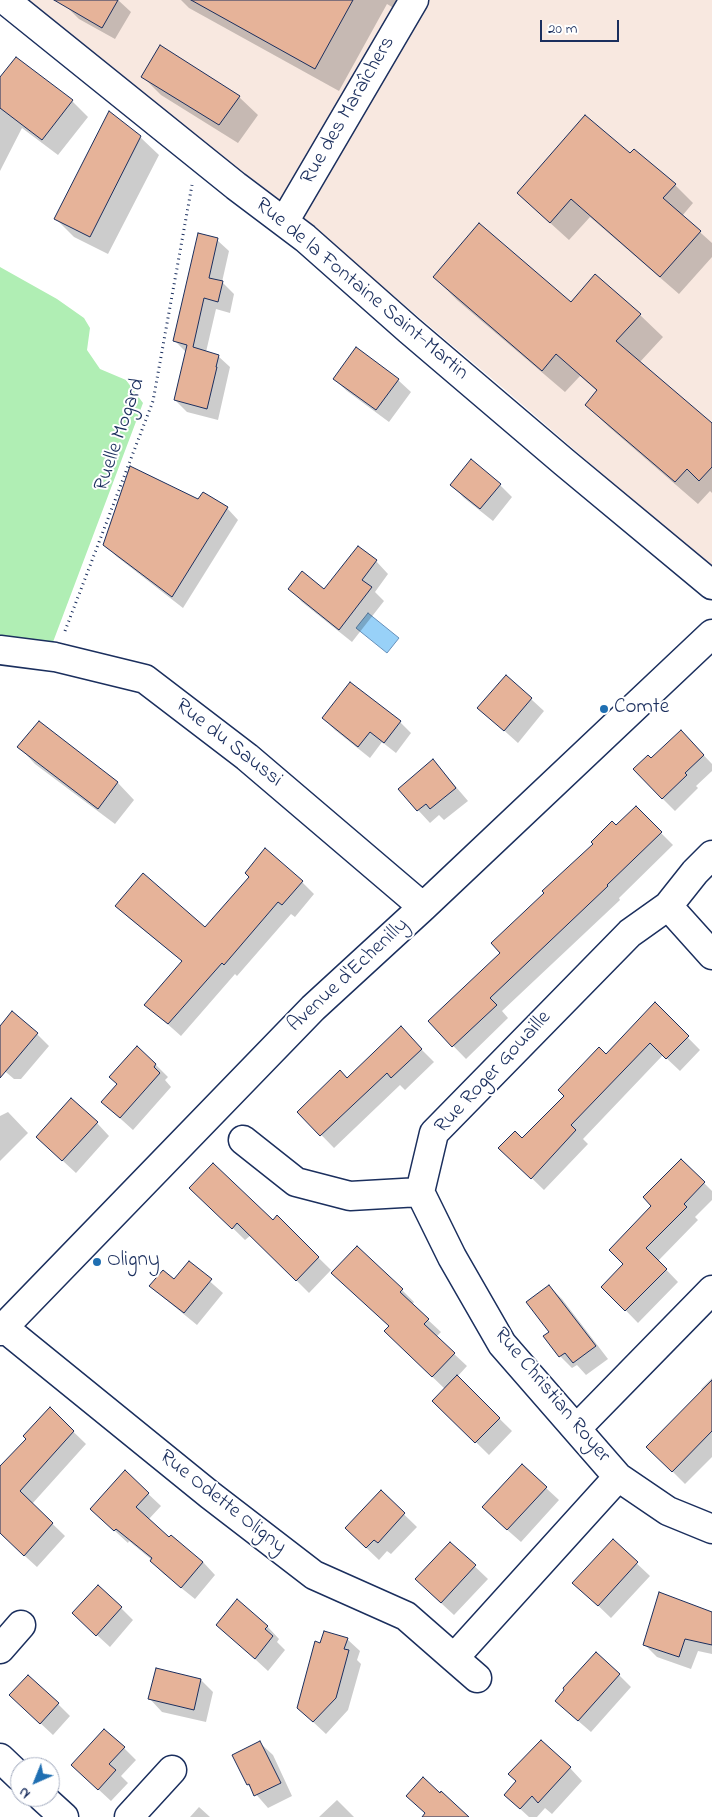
<!DOCTYPE html>
<html>
<head>
<meta charset="utf-8">
<style>
	body { margin:0 }
	#map { position:relative; width:712px; height:1817px; overflow:hidden; background:#fff; font-family:"Indie Flower",sans-serif }
	canvas { display:block }
	.north { position:absolute; left:10px; top:1757px; width:50px; height:50px; box-sizing:border-box; background:#fff; border:1px solid #a4acbf; border-radius:50%; rotate:224deg; font-size:14px; font-weight:700; line-height:20px; text-align:center; color:#1b2f5e }
	.north::after { content:''; display:block; margin:auto; width:18px; height:22px; background:#1f6fb2; clip-path:polygon(50% 0,100% 100%,50% 72%,0 100%) }
	.scale { position:absolute; left:540px; top:20px; width:79px; height:22px; box-sizing:border-box; border:2px solid #1b2f5e; border-top:0; padding-left:6px; font-size:15px; line-height:18px; white-space:nowrap; color:#1b2f5e; -webkit-text-stroke:4px #fff; paint-order:stroke }
</style>
</head>
<body>
<div id="map">
<canvas width="712" height="1817"></canvas>
<div class="north">N</div>
<div class="scale">20 m</div>
</div>
<script>
const ctx = document.querySelector('canvas').getContext('2d');
ctx.lineJoin = 'round';
function fillPath(path, color) { ctx.fillStyle = color; ctx.fill(path, 'evenodd'); }
const shape = rows => new Path2D(rows.map(r => 'M' + r).join(''));
function trace(path, color, width, dash) { ctx.strokeStyle = color; ctx.lineWidth = width; ctx.lineCap = dash ? 'butt' : 'round'; ctx.setLineDash(dash || []); ctx.stroke(path); }
function drawText(font, color, halo, rows, align = 'center') {
  ctx.font = font + ' "Indie Flower",sans-serif'; ctx.lineWidth = 4; ctx.setLineDash([]); ctx.textBaseline = 'middle'; ctx.strokeStyle = halo; ctx.fillStyle = color; for (const [text, x, y, turn = 0] of rows) {
    ctx.save(); ctx.translate(x, y); ctx.rotate((+turn || 0) * Math.PI / 180); ctx.textAlign = isNaN(turn) ? turn : align; if (halo) ctx.strokeText(text, 0, 0); ctx.fillText(text, 0, 0); ctx.restore();
  }
}
fillPath(shape([
	[0,0,712,0,712,569,510,394,300,217,99,60]
]), '#f8e8e0');
fillPath(shape([
	[0,267,57,299,84,318,90,328,87,350,100,369,126,380,143,403,53,642,0,635]
]), '#b0eeb4');
const water = shape([
	[368,613,399,638,387,653,356,628,368,613]
]);
fillPath(water, '#98d1f8');
trace(water, '#6690ba', 1);
fillPath(shape([
	[70,0,118,0,131,12,115,39,79,19,66,6],
	[181,0,402,0,397,10,387,4,339,91,189,8],
	[161,47,239,97,258,115,238,143,161,95,142,76],
	[0,79,72,101,88,117,58,155,22,128,0,171],
	[140,137,159,155,108,254,74,237,55,218],
	[631,155,675,185,693,203,682,216,712,243,712,257,679,294,590,217,569,240,537,211],
	[217,240,229,251,222,282,234,294,230,313,216,309,206,352,218,356,230,367,218,420,187,412,175,400,187,353,175,341],
	[434,277,571,304,640,315,663,337,639,363,712,425,712,493,710,491,698,504,609,427,586,405,597,391,580,376,565,392,457,300],
	[334,379,398,380,411,392,389,422,347,391],
	[452,485,500,485,512,497,493,521,464,498],
	[199,501,227,508,238,520,183,608,116,556,105,544],
	[376,561,388,574,375,592,384,601,352,642,302,602,290,589,324,590],
	[506,676,544,711,518,743,479,708],
	[323,718,400,722,411,733,396,753,382,742,370,758,335,730],
	[39,722,118,783,134,800,115,824,35,764,19,747],
	[693,744,712,764,712,771,696,786,698,788,675,811,662,798,651,760],
	[433,760,468,801,444,820,439,815,430,823,418,810],
	[636,808,673,845,619,898,620,900,502,1011,508,1018,466,1059,429,1021,502,953,616,827],
	[302,882,314,894,295,917,291,914,237,976,235,974,181,1036,146,1005,183,962,129,918,117,906,205,929],
	[655,1004,700,1050,680,1071,663,1055,583,1139,588,1144,544,1190,513,1160,522,1140],
	[0,1028,37,1034,49,1046,21,1079,14,1079,0,1067],
	[413,1041,434,1062,405,1090,400,1085,334,1148,299,1112,347,1079],
	[155,1064,168,1077,165,1080,171,1087,133,1130,102,1102],
	[8,1112,28,1133,0,1161,0,1116],
	[97,1123,109,1136,76,1173,37,1137],
	[681,1160,712,1191,712,1200,695,1217,698,1220,658,1261,678,1282,638,1323,603,1287,625,1264,653,1206],
	[204,1200,273,1222,277,1217,331,1270,309,1293,251,1235,245,1240],
	[189,1263,223,1293,197,1325,164,1298,151,1286,174,1281],
	[345,1285,402,1290,414,1302,412,1305,441,1332,436,1337,467,1366,457,1377,512,1431,489,1455,434,1401,445,1389,398,1344,390,1327],
	[549,1286,562,1299,608,1359,586,1375,577,1365,572,1368,560,1356,551,1332],
	[712,1378,712,1457,685,1484,648,1447,703,1391,701,1389],
	[50,1409,86,1444,32,1504,65,1536,37,1567,16,1548,0,1518,0,1468,28,1439],
	[125,1472,161,1506,148,1520,169,1539,203,1562,215,1575,195,1599,164,1574,151,1561,152,1560,129,1541,128,1543,104,1521],
	[546,1488,559,1500,521,1542,496,1520],
	[381,1492,417,1527,391,1554,387,1551,379,1560,359,1541],
	[613,1541,650,1576,611,1618,587,1595],
	[450,1543,488,1579,454,1615,429,1592],
	[121,1608,133,1620,110,1647,86,1625],
	[700,1609,712,1612,712,1654,698,1651,691,1669,657,1657,644,1644],
	[267,1626,279,1639,277,1642,285,1650,268,1671,231,1637],
	[347,1639,360,1651,357,1660,361,1664,348,1710,326,1734,311,1720,320,1644],
	[619,1675,631,1687,591,1732,569,1713],
	[201,1680,213,1692,206,1722,162,1712,150,1699],
	[58,1704,70,1716,53,1735,23,1707],
	[260,1743,273,1755,292,1796,268,1808,248,1785,234,1756],
	[124,1748,136,1760,121,1776,128,1783,111,1801,85,1777],
	[570,1768,582,1781,552,1814,545,1808,537,1817,529,1817,505,1795],
	[337,1800,354,1817,319,1817],
	[199,1807,210,1817,190,1817]
]), '#0003');
const building = shape([
	[54,0,118,0,102,28,54,0],
	[191,0,353,0,315,69,191,0],
	[160,45,240,96,219,125,141,77,160,45],
	[16,57,73,100,42,140,0,108,0,77,16,57],
	[109,111,141,136,90,237,54,219,109,111],
	[585,115,630,153,634,149,676,184,663,198,701,231,660,277,571,199,550,223,517,193,585,115],
	[479,223,571,302,595,274,641,314,616,341,712,423,712,467,699,481,687,469,675,482,585,405,597,390,556,354,542,371,433,277,479,223],
	[198,233,218,238,209,278,223,281,218,302,204,298,193,347,219,355,216,367,217,367,207,409,174,400,187,345,173,341,198,233],
	[356,347,399,379,376,410,333,379,356,347],
	[471,459,501,484,480,509,450,485,471,459],
	[130,466,198,499,203,492,228,507,172,597,103,545,130,466],
	[358,546,377,560,362,580,372,587,339,630,288,589,302,571,324,589,358,546],
	[506,675,532,698,504,731,477,708,506,675],
	[350,682,401,721,384,743,370,732,358,747,322,718,350,682],
	[39,721,118,782,98,809,17,747,39,721],
	[681,730,704,755,685,773,687,775,662,799,633,769,648,755,651,758,681,730],
	[433,759,456,788,430,809,426,804,417,811,398,789,433,759],
	[636,806,662,832,607,885,608,886,490,998,497,1005,452,1047,428,1021,500,953,491,943,544,893,542,891,593,844,591,842,612,821,616,825,636,806],
	[265,848,303,881,282,905,278,902,224,965,222,963,168,1024,144,1005,182,961,115,906,143,873,205,927,249,877,245,873,265,848],
	[655,1002,689,1036,666,1059,650,1043,571,1125,576,1130,531,1179,498,1148,515,1131,522,1138,564,1096,558,1090,599,1047,606,1054,655,1002],
	[12,1011,38,1033,0,1078,0,1026,12,1011],
	[401,1026,422,1049,391,1078,387,1073,320,1136,297,1112,340,1070,347,1078,401,1026],
	[137,1046,156,1064,154,1067,160,1073,120,1118,101,1102,117,1084,109,1077,137,1046],
	[71,1098,98,1122,62,1161,36,1137,71,1098],
	[681,1159,705,1182,684,1204,687,1207,646,1248,667,1269,625,1311,601,1287,623,1264,609,1250,651,1206,643,1197,681,1159],
	[213,1163,273,1220,277,1215,319,1257,296,1281,237,1223,232,1229,189,1188,213,1163],
	[357,1246,403,1289,400,1292,429,1319,424,1324,455,1353,432,1377,384,1331,389,1326,331,1273,357,1246],
	[189,1261,212,1279,184,1313,149,1286,163,1270,174,1279,189,1261],
	[549,1285,596,1346,573,1363,565,1353,559,1357,543,1336,549,1332,526,1302,549,1285],
	[457,1375,500,1418,475,1443,432,1401,457,1375],
	[712,1380,712,1431,672,1472,646,1447,712,1380],
	[50,1407,74,1431,20,1491,53,1523,24,1556,0,1533,0,1466,26,1439,23,1436,50,1407],
	[522,1464,547,1487,507,1530,482,1507,522,1464],
	[125,1470,149,1493,136,1507,169,1537,171,1535,203,1562,181,1588,150,1561,152,1558,116,1529,114,1531,90,1509,125,1470],
	[381,1490,405,1513,378,1543,374,1540,366,1548,345,1528,381,1490],
	[613,1539,638,1562,598,1606,572,1583,613,1539],
	[450,1542,476,1565,441,1603,415,1579,450,1542],
	[98,1585,122,1607,96,1636,72,1613,98,1585],
	[659,1592,712,1612,712,1645,685,1639,679,1657,643,1645,659,1592],
	[237,1599,268,1626,265,1629,273,1636,255,1659,216,1625,237,1599],
	[324,1631,348,1638,344,1649,349,1650,336,1698,313,1722,297,1708,315,1641,320,1643,324,1631],
	[596,1652,620,1674,578,1721,555,1701,564,1690,563,1688,596,1652],
	[156,1668,201,1679,194,1710,148,1699,156,1668],
	[28,1675,59,1703,40,1724,9,1695,28,1675],
	[104,1729,125,1747,109,1764,116,1770,98,1790,71,1765,104,1729],
	[541,1740,571,1767,538,1803,532,1796,520,1809,504,1795,516,1781,508,1774,541,1740],
	[260,1741,281,1783,254,1796,249,1784,247,1785,232,1755,260,1741],
	[423,1777,440,1793,441,1791,469,1817,422,1817,425,1813,406,1796,423,1777]
]);
fillPath(building, '#e6b399');
trace(building, '#1b2f5e', 1);
const minor = shape([
	[5,0,236,186,305,238,409,330,564,462,712,585],
	[284,222,414,0],
	[0,650,55,657,145,679,247,757,423,907],
	[668,906,712,955],
	[243,1140,296,1182,350,1196,420,1192,434,1133,630,933,668,906,695,872,712,855],
	[420,1192,452,1257,502,1344,618,1477,668,1511,712,1529],
	[3,1327,210,1495,314,1575,406,1616,454,1658,618,1477],
	[0,1331,313,1008,423,907,712,634],
	[577,1428,712,1290],
	[0,1649,21,1625],
	[454,1658,477,1678],
	[0,1758,20,1777],
	[42,1797,64,1817],
	[129,1817,172,1770]
]);
trace(minor, '#1b2f5e', 31);
trace(shape([
	[65,631,153,401,192,185]
]), '#1b2f5e', 3, [1, 4]);
trace(minor, '#fff', 28);
for (const [x, y, r, color] of [
	[604,709,5,"#1f6fb2"],
	[97,1262,5,"#1f6fb2"]
]) { const dot = new Path2D(); dot.arc(x, y, r, 0, 2 * Math.PI); ctx.fillStyle = color; ctx.fill(dot); trace(dot, '#fff', 2); }
drawText('21px', '#1b2f5e', '#fff', [
	["Rue des Maraîchers",349,111,-60],
	["Rue de la Fontaine Saint-Martin",361,290,40],
	["Ruelle Mogard",121,435,-71],
	["Rue du Saussi",228,744,38],
	["Avenue d'Echenilly",349,976,-43],
	["Rue Roger Gouaille",494,1073,-47],
	["Rue Christian Royer",551,1396,50],
	["Rue Odette Oligny",222,1503,38]
]);
drawText('21px', '#1b2f5e', '#fff', [
	["Comte",614,709],
	["Oligny",107,1262]
], 'left');
</script>
</body>
</html>
